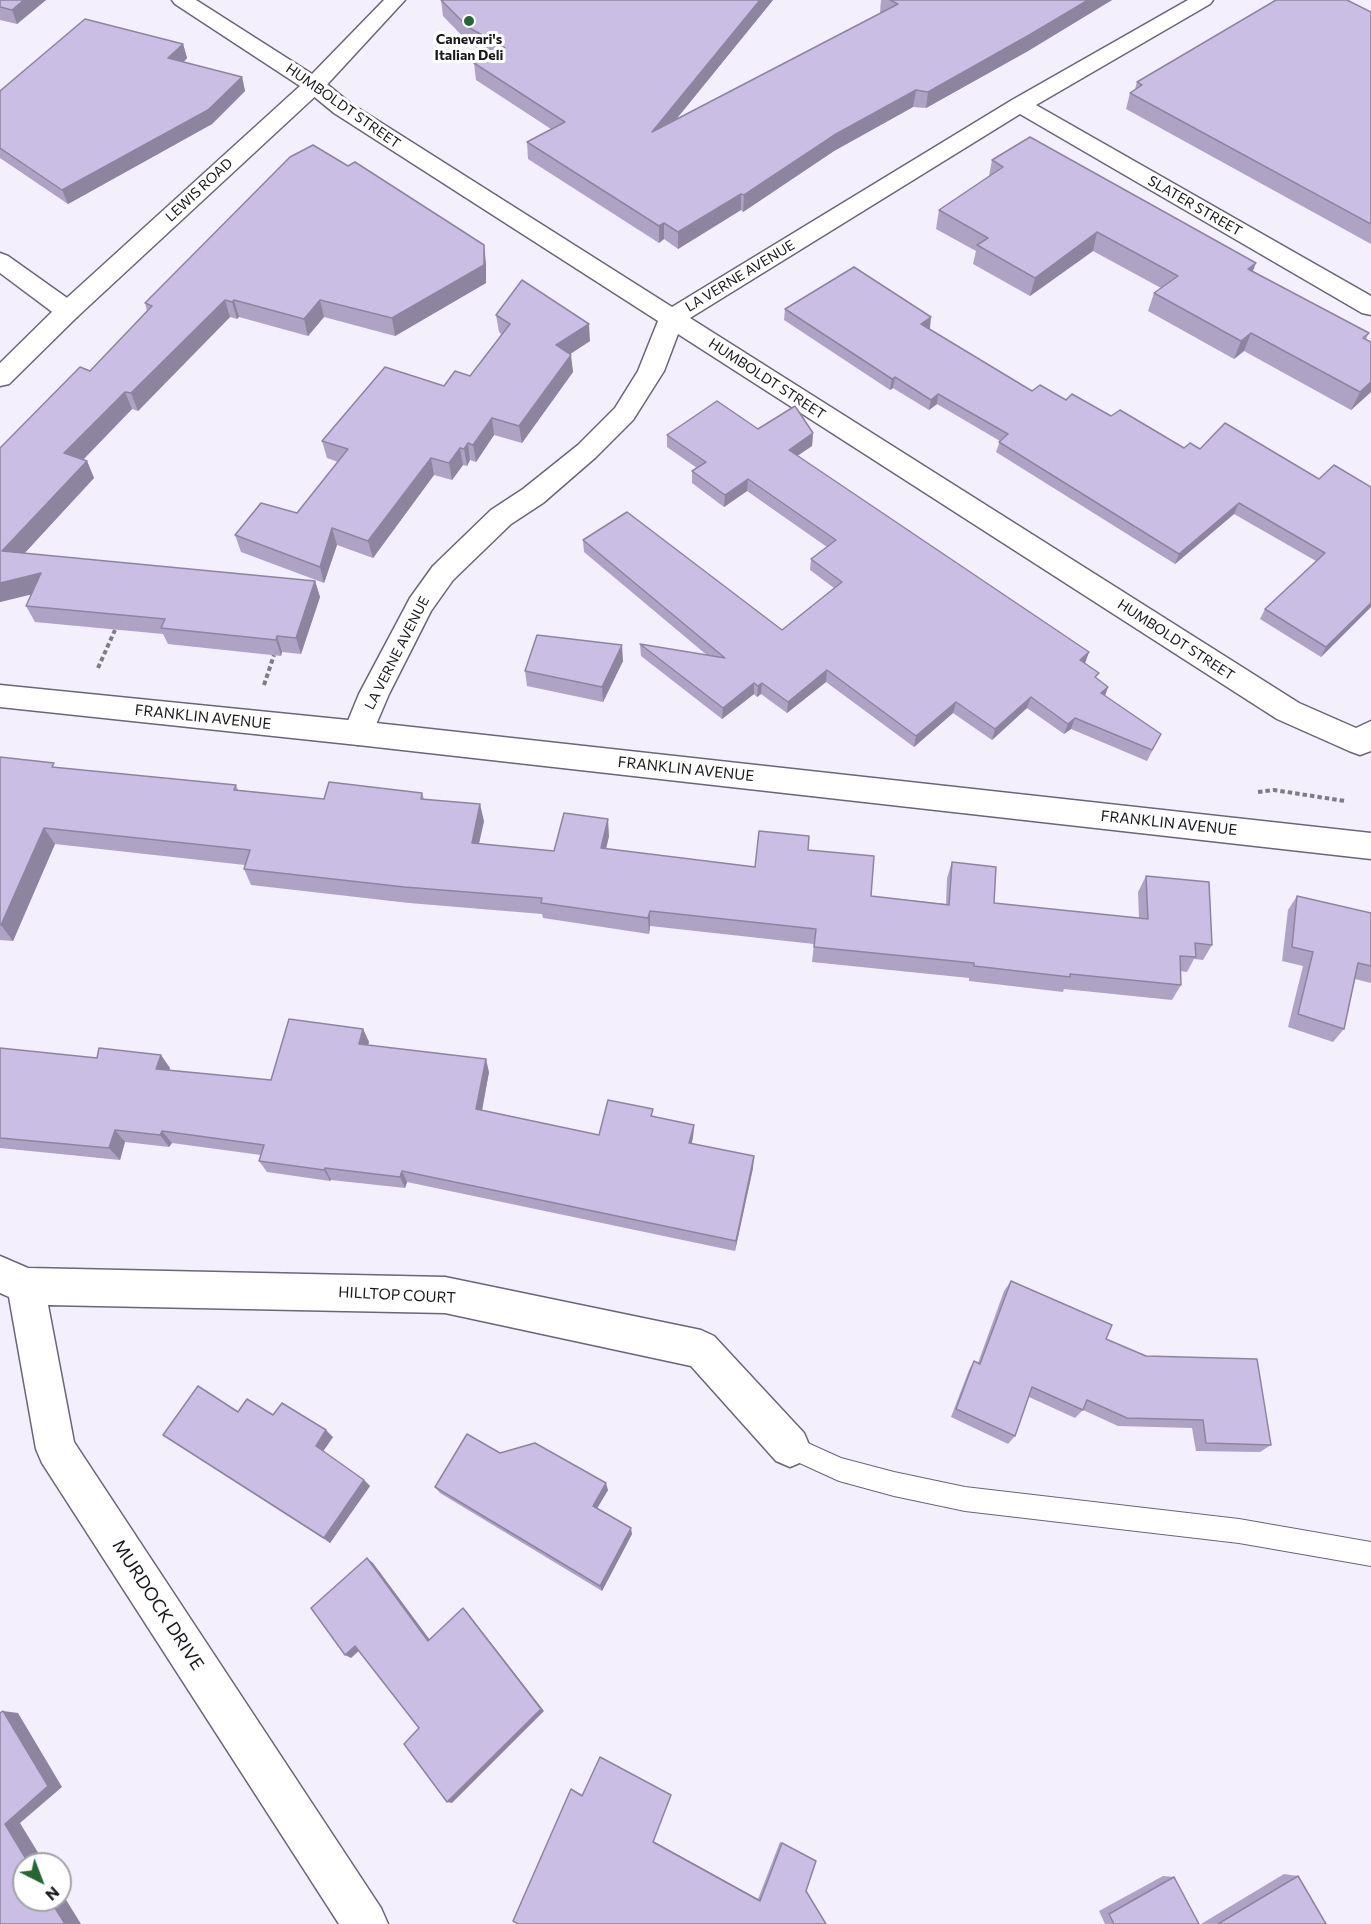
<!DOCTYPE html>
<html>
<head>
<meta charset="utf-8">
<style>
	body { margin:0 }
	#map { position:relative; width:1371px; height:1924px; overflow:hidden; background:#f3effc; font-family:Commissioner,sans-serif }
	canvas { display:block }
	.north { position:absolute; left:12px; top:1852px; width:60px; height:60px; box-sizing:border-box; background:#fff; border:2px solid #a3a3a5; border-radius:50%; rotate:138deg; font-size:16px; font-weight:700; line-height:24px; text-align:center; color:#1a181f }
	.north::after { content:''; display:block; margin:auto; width:21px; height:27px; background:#246732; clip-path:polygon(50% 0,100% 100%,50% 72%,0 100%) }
</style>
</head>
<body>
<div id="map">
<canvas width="1371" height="1924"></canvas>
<div class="north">N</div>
</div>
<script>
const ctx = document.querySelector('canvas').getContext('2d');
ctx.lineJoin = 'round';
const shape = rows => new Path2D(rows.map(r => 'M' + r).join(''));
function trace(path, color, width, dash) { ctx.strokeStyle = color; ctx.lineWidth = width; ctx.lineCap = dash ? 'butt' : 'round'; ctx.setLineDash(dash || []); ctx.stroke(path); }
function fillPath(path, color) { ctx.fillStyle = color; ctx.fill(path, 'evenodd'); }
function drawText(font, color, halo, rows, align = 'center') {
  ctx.font = font + ' Commissioner,sans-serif'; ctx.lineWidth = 6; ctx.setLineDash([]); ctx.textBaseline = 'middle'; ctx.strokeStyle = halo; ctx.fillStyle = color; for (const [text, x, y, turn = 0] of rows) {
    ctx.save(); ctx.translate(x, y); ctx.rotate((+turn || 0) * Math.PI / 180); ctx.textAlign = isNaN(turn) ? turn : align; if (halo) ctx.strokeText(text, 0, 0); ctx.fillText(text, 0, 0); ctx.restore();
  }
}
const lane = shape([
	[790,1435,841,1458,894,1472,965,1487,1239,1519,1371,1542,1371,1566,1239,1543,965,1511,894,1496,839,1481,782,1455,778,1447,782,1439,790,1435]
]);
const street = shape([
	[1188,0,1213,0,1210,4,1036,105,1371,296,1371,315,1362,313,1020,114,690,318,1299,703,1356,728,1371,721,1371,751,1360,755,1349,751,1277,719,678,334,664,371,633,420,596,457,543,503,511,524,453,580,431,611,389,694,369,741,358,745,347,741,343,733,359,694,410,598,433,566,491,510,523,489,578,445,615,408,638,371,658,321,334,113,306,90,303,85,306,80,314,79,322,80,350,103,672,307,1012,100,1188,0],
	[0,253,8,256,77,305,80,311,77,317,68,319,59,317,0,273,0,253],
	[0,1256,28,1268,445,1277,701,1330,714,1336,804,1433,810,1447,804,1461,790,1467,776,1461,691,1366,445,1313,48,1305,74,1442,381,1908,388,1924,339,1924,42,1463,36,1449,9,1297,0,1293,0,1256]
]);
const secondary = shape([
	[172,0,196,0,312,74,384,0,405,0,322,90,77,317,9,384,0,386,0,363,59,305,300,86,175,4,172,0],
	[0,685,358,721,1371,833,1371,859,358,745,0,707,0,685]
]);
trace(lane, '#6a6577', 2);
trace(street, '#6a6577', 3);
trace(secondary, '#6a6577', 3);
trace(shape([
	[98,668,115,630],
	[264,685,274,655],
	[1258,792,1274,790,1345,801]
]), '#7f7c86', 4, [4.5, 3]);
fillPath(lane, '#fff');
fillPath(street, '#fff');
fillPath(secondary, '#fff');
fillPath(shape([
	[0,0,46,0,17,24,0,20],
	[441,0,773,0,676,119,881,13,880,12,881,0,1112,0,1028,51,926,108,913,107,834,151,743,212,741,210,678,249,664,239,659,243,528,159,527,142,551,129,476,80,474,63,490,55,470,44,443,16],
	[1371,12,1371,244,1126,109,1130,93,1135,89,1137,82],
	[183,44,187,58,184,62,242,77,245,91,212,124,68,204,0,158,0,91],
	[992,160,1253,271,1369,333,1366,339,1371,342,1371,392,1351,410,1244,351,1234,359,1148,311,1154,293,1161,288,1093,251,1030,296,973,264,976,251,936,229,939,210,989,176],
	[486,263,486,283,395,336,324,317,308,336,239,317,237,319,230,317,138,411,132,409,83,460,87,461,94,478,24,553,315,581,320,597,301,654,282,652,281,656,168,644,163,634,35,622,26,606,31,594,0,602,0,448,90,371,147,311,145,303],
	[785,309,930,328,928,329,1032,391,1066,400,1111,416,1184,448,1200,449,1225,423,1371,607,1321,657,1260,619,1265,609,1316,561,1234,514,1175,564,996,452,1000,441,937,404,929,410,893,388,890,390,784,320],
	[496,315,590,341,570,354,573,372,522,443,494,435,476,462,470,460,467,466,463,465,452,480,434,475,373,558,337,545,324,583,241,552,235,535,297,513,338,462,327,458,322,441,444,386,470,376,502,335,499,332],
	[758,429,813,433,812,446,797,456,1089,652,1085,663,1097,679,1108,687,1105,696,1161,734,1147,761,1071,729,1064,734,1027,708,992,740,953,713,914,747,826,682,787,713,761,694,757,697,754,694,722,719,641,656,640,644,708,656,584,552,583,540,782,630,834,588,810,570,811,559,827,547,747,491,724,507,692,483,692,471,697,468,667,447,667,435],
	[623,661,603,702,527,686,525,671],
	[0,757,57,768,236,785,238,790,324,799,422,793,424,799,484,821,479,844,554,851,609,836,606,849,755,867,808,850,871,896,946,904,947,878,952,862,994,903,1139,918,1138,892,1146,876,1212,945,1203,960,1194,959,1187,972,1180,971,1181,985,1172,1000,1064,989,1063,992,969,981,969,978,812,962,814,944,650,926,649,934,543,918,542,914,409,903,251,885,244,869,245,865,55,844,13,941,0,940],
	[1297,896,1371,913,1371,983,1355,979,1344,1029,1333,1042,1288,1027,1303,966,1282,961,1288,910],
	[363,1029,369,1042,368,1045,489,1072,482,1110,599,1135,653,1117,694,1125,693,1137,692,1143,753,1168,735,1251,407,1182,405,1188,331,1180,330,1181,267,1172,259,1161,261,1155,172,1143,169,1147,125,1142,120,1160,0,1148,0,1048,170,1068,169,1070,271,1080],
	[1011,1281,1106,1339,1271,1445,1260,1452,1196,1451,1192,1428,1118,1426,1083,1410,1075,1418,1029,1397,1015,1436,1008,1444,951,1417,969,1370,974,1361,978,1363,1004,1291],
	[238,1412,333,1437,323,1451,364,1480,370,1486,330,1543,163,1435],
	[500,1453,608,1490,597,1508,632,1534,602,1591,440,1493,435,1487],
	[571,1789,583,1795,653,1841,758,1899,780,1842,782,1843,806,1891,826,1924,518,1924],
	[1284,1874,1298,1876,1326,1924,1201,1924],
	[1163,1876,1174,1877,1199,1924,1105,1924,1099,1911]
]), '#aea3c5');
fillPath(shape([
	[24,0,46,0,17,24,12,10],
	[760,0,773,0,653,148,652,132],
	[1088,0,1112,0,1028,51,926,108,928,92],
	[183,44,187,58,173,72,168,58],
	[242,77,245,91,212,124,68,204,62,190],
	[916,90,913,107,834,151,743,212,744,195,836,134],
	[741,194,741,210,678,249,678,232],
	[664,223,664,239,659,243,659,226],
	[1097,232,1093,251,1030,296,1035,278],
	[484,245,486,263,486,283,395,336,392,318],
	[1256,263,1249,281,1248,269],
	[225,300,230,317,138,411,131,393],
	[234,300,239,317,237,319,232,302],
	[320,300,324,317,308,336,304,319],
	[931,317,930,328,919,335,921,324],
	[589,324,590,341,558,362,556,345],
	[1251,333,1244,351,1234,359,1241,341],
	[571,355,573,372,522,443,519,426],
	[895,377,893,388,890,390,892,379],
	[1371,382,1371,392,1351,410,1360,392],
	[125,392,132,409,72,471,64,453],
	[938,394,937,404,929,410,931,400],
	[492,418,494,435,476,462,473,445],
	[813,433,812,446,788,462,789,450],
	[468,443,470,460,467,466,464,449],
	[460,448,463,465,452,480,449,463],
	[431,458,434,475,373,558,368,541],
	[87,461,94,478,11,568,2,551],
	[748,479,747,491,724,507,725,495],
	[1239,503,1234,514,1175,564,1179,554],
	[332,528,337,545,324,583,320,567],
	[41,573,50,590,0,602,0,583],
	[315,581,320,597,301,654,296,638],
	[1371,603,1371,607,1321,657,1326,647],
	[277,636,282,652,281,656,276,640],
	[622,645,623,661,603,702,602,687],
	[1089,652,1085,663,1080,660],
	[827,670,826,682,787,713,788,702],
	[754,683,754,694,722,719,723,708],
	[762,683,761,694,757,697,758,686],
	[1108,687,1104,698,1101,693],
	[1031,697,1027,708,992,740,995,729],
	[956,702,953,713,914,747,916,736],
	[1075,718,1071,729,1064,734,1068,724],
	[480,804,484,821,475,860,472,843],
	[608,819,609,836,602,865,601,848],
	[44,828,55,844,13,941,1,925],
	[650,911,650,926,649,934,648,918],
	[363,1029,369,1042,364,1057,359,1044],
	[161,1055,170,1068,166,1081,156,1069],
	[486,1059,489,1072,480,1121,476,1109],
	[694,1125,693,1137,689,1154,689,1143],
	[115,1130,125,1142,120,1160,109,1148],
	[162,1131,172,1143,169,1147,160,1135],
	[754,1156,753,1168,735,1251,736,1241],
	[325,1168,331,1180,330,1181,324,1170],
	[402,1171,407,1182,405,1188,400,1177],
	[326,1430,333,1437,322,1453,316,1446],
	[364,1480,370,1486,330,1543,324,1538],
	[606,1483,608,1490,595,1512,593,1506],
	[631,1528,632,1534,602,1591,600,1586],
	[367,1558,373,1563,433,1644,428,1641],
	[463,1608,467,1612,544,1711,452,1803,447,1802],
	[355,1646,361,1649,351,1658,345,1655],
	[3,1711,18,1713,62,1787,20,1823,45,1864,29,1864,5,1824],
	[653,1841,758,1899,760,1901,653,1842],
	[60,1890,81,1924,65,1924,50,1900,60,1900]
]), '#8d85a0');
const building = shape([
	[0,0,24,0,12,10,0,7,0,0],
	[441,0,760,0,652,132,898,4,890,0,1088,0,1031,34,928,92,916,90,836,134,744,195,741,194,678,232,664,223,659,226,527,142,565,122,474,63,505,48,468,27,441,0],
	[1276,0,1347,0,1371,12,1371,224,1130,93,1142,85,1137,82,1276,0],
	[85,19,183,44,168,58,242,77,208,110,62,190,0,148,0,91,85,19],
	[1030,137,1256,263,1248,269,1369,333,1363,338,1371,342,1371,382,1360,392,1251,333,1241,341,1154,293,1178,276,1097,232,1035,278,977,245,988,238,939,210,1003,167,992,160,1030,137],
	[313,145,348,166,355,162,484,245,484,265,392,318,320,300,304,319,234,300,232,302,225,300,131,393,125,392,64,453,87,461,2,551,315,581,296,638,277,636,276,640,161,628,165,619,26,606,41,573,0,583,0,448,80,367,90,371,152,306,145,303,290,157,313,145],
	[854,267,931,317,921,324,1032,391,1040,385,1066,400,1072,394,1111,416,1120,410,1184,448,1190,443,1200,449,1225,423,1319,479,1334,465,1371,487,1371,603,1326,647,1265,609,1325,553,1239,503,1179,554,999,442,1008,434,938,394,931,400,895,377,892,379,785,309,854,267],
	[522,280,589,324,556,345,571,355,519,426,492,418,473,445,468,443,464,449,460,448,449,463,431,458,368,541,332,528,320,567,235,535,261,503,297,513,348,449,322,441,385,367,444,386,455,371,470,376,510,324,496,315,522,280],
	[717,401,758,429,795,406,813,433,789,450,1089,652,1080,660,1099,673,1095,677,1108,687,1101,693,1161,734,1152,750,1075,718,1068,724,1031,697,995,729,956,702,916,736,827,670,788,702,762,683,758,686,754,683,723,708,640,644,725,658,583,540,627,512,782,630,842,582,811,559,836,540,748,479,725,495,692,471,706,462,667,435,717,401],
	[537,635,622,645,602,687,525,671,537,635],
	[0,757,54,763,52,767,236,785,234,790,324,799,329,782,422,793,421,799,480,804,472,843,554,851,564,813,608,819,601,848,755,867,759,831,809,836,808,850,874,856,871,896,949,905,952,862,996,867,994,903,1148,919,1146,876,1209,882,1212,945,1195,943,1196,957,1180,956,1181,985,1070,974,1070,977,974,966,974,963,814,947,816,929,650,911,648,918,541,903,542,898,404,887,244,869,250,850,44,828,1,925,0,925,0,757],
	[1297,896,1371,913,1371,966,1358,963,1344,1029,1298,1014,1313,952,1292,947,1297,896],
	[289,1019,363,1029,359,1044,486,1059,476,1109,599,1135,608,1100,653,1109,651,1116,694,1125,689,1143,754,1156,736,1241,402,1171,400,1177,325,1168,324,1170,259,1161,264,1145,162,1131,160,1135,115,1130,109,1148,0,1138,0,1048,97,1058,99,1048,161,1055,156,1069,271,1080,289,1019],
	[1011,1281,1112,1325,1106,1339,1146,1356,1257,1359,1271,1445,1206,1443,1203,1420,1127,1418,1087,1400,1083,1410,1032,1387,1015,1436,956,1409,974,1361,980,1364,1011,1281],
	[198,1386,238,1412,247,1399,273,1415,282,1403,326,1430,316,1446,364,1480,324,1538,163,1435,198,1386],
	[467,1434,500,1453,535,1443,606,1483,593,1506,631,1528,600,1586,435,1487,467,1434],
	[367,1558,428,1641,463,1608,541,1709,447,1802,404,1744,419,1728,355,1646,345,1655,311,1608,367,1558],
	[3,1711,48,1786,5,1824,29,1864,24,1864,24,1900,50,1900,65,1924,0,1924,0,1713,3,1711],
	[600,1757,671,1795,653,1842,760,1901,782,1843,816,1861,806,1891,826,1924,518,1924,513,1921,571,1789,582,1796,600,1757],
	[1298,1876,1326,1924,1218,1924,1298,1876],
	[1174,1877,1199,1924,1114,1924,1109,1914,1174,1877]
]);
fillPath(building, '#cabee5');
trace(building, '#8d85a0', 1.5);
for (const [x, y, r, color] of [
	[469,21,6,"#246732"]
]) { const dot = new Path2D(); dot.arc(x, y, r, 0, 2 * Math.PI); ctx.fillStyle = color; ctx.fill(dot); trace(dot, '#fff', 2); }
drawText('bold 14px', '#1a181f', '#fff', [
	["Canevari's",469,39],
	["Italian Deli",469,55]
]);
drawText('14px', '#1a181f', '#fff', [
	["HUMBOLDT STREET",343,106,35],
	["LEWIS ROAD",199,190,-43],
	["SLATER STREET",1195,206,30],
	["LA VERNE AVENUE",740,276,-31],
	["HUMBOLDT STREET",767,379,33],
	["HUMBOLDT STREET",1176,640,33],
	["LA VERNE AVENUE",397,653,-63]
]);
drawText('15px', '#1a181f', '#fff', [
	["FRANKLIN AVENUE",203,717,6],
	["FRANKLIN AVENUE",686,769,6],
	["FRANKLIN AVENUE",1169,823,6],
	["HILLTOP COURT",397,1295,3]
]);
drawText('18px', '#1a181f', '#fff', [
	["MURDOCK DRIVE",158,1605,57]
]);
</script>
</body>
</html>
